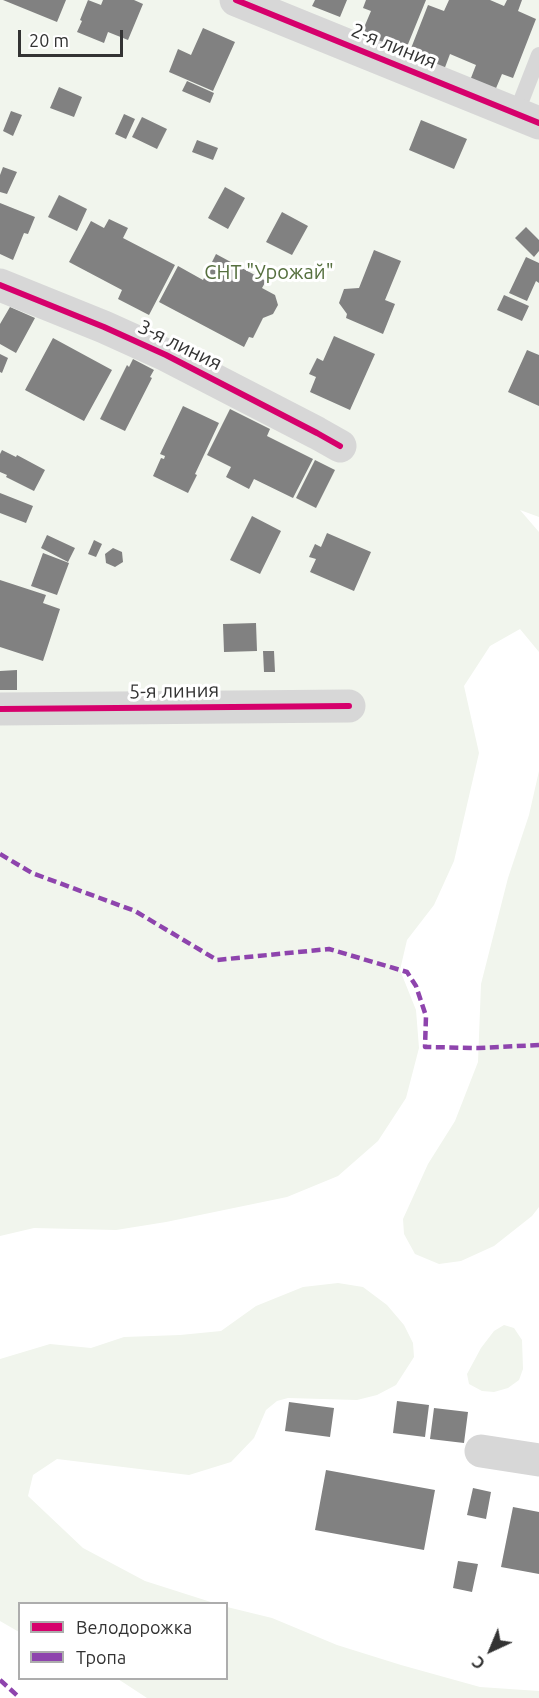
<!DOCTYPE html>
<html>
<head>
<meta charset="utf-8">
<style>
	body { margin:0 }
	#map { position:relative; width:539px; height:1698px; overflow:hidden; background:#fff; font-family:Ubuntu,sans-serif }
	canvas { display:block }
	.legend { position:absolute; left:18px; top:1602px; width:210px; height:78px; box-sizing:border-box; background:#fff; border:2px solid #adadad; margin:0; padding:8px 10px; list-style:none; font-size:18px; color:#333 }
	.legend li { display:flex; align-items:center; gap:12px; height:30px }
	.legend b { width:30px; border:2px solid #adadad }
	.north { position:absolute; left:461px; top:1620px; width:60px; height:60px; -webkit-text-stroke:4px #fff; paint-order:stroke; rotate:224deg; font-size:16px; font-weight:700; line-height:24px; text-align:center; color:#333 }
	.north::after { content:''; display:block; margin:auto; width:21px; height:27px; background:#333; clip-path:polygon(50% 0,100% 100%,50% 72%,0 100%) }
	.scale { position:absolute; left:18px; top:30px; width:105px; height:27px; box-sizing:border-box; border:3px solid #333; border-top:0; padding-left:8px; font-size:18px; line-height:21px; white-space:nowrap; color:#333; -webkit-text-stroke:4px #fff; paint-order:stroke }
</style>
</head>
<body>
<div id="map">
<canvas width="539" height="1698"></canvas>
<ul class="legend">
<li><b style="height:8px;background:#d6006c"></b>Велодорожка</li>
<li><b style="height:8px;background:#8e44ad"></b>Тропа</li>
</ul>
<div class="north">С</div>
<div class="scale">20 m</div>
</div>
<script>
const ctx = document.querySelector('canvas').getContext('2d');
ctx.lineJoin = 'round';
function fillPath(path, color) { ctx.fillStyle = color; ctx.fill(path, 'evenodd'); }
const shape = rows => new Path2D(rows.map(r => 'M' + r).join(''));
function trace(path, color, width, dash) { ctx.strokeStyle = color; ctx.lineWidth = width; ctx.lineCap = dash ? 'butt' : 'round'; ctx.setLineDash(dash || []); ctx.stroke(path); }
function drawText(font, color, halo, rows, align = 'center') {
  ctx.font = font + ' Ubuntu,sans-serif'; ctx.lineWidth = 6; ctx.setLineDash([]); ctx.textBaseline = 'middle'; ctx.strokeStyle = halo; ctx.fillStyle = color; for (const [text, x, y, turn = 0] of rows) {
    ctx.save(); ctx.translate(x, y); ctx.rotate((+turn || 0) * Math.PI / 180); ctx.textAlign = isNaN(turn) ? turn : align; if (halo) ctx.strokeText(text, 0, 0); ctx.fillText(text, 0, 0); ctx.restore();
  }
}
fillPath(shape([
	[0,0,539,0,539,517,520,510,539,532,539,652,520,629,490,646,464,686,479,753,454,861,434,905,407,940,400,970,416,1010,419,1048,406,1098,378,1141,338,1176,287,1197,166,1222,116,1230,34,1228,0,1236],
	[539,771,539,1207,532,1216,494,1246,461,1261,439,1264,415,1254,404,1234,403,1219,428,1164,455,1121,478,1062,481,984,508,878,529,815],
	[338,1283,363,1287,387,1305,404,1325,413,1343,414,1357,396,1385,377,1395,357,1400,288,1398,277,1401,266,1410,254,1438,231,1462,189,1475,57,1459,33,1475,28,1496,83,1548,145,1581,214,1603,20,1604,19,1632,0,1621,0,1359,50,1344,91,1348,124,1337,180,1335,221,1331,256,1306,303,1287],
	[504,1325,514,1328,522,1340,523,1369,519,1380,508,1388,494,1392,482,1391,469,1384,467,1374,481,1348,494,1331],
	[227,1607,272,1618,337,1645,401,1665,480,1687,539,1691,539,1698,147,1698,118,1679,226,1678]
]), '#f1f5ed');
fillPath(shape([
	[3,0,66,0,57,22],
	[88,0,101,5,103,0,134,0,143,4,128,40,108,32,104,43,77,32,82,21,80,20],
	[315,0,347,0,340,17,312,6],
	[366,0,426,0,404,54,360,37,371,11,363,8],
	[449,0,490,0,504,6,507,0,522,0,518,11,536,19,513,78,502,74,494,93,469,83,476,65,450,54,444,70,408,56,428,5,444,11],
	[203,28,235,42,213,91,169,72,178,49,191,55],
	[187,81,214,93,210,103,182,91],
	[59,87,82,97,74,117,50,108],
	[11,111,22,115,13,136,3,131],
	[124,114,135,119,126,139,115,134],
	[142,117,167,129,157,149,132,137],
	[421,120,467,139,454,169,409,150],
	[197,140,218,148,213,160,192,152],
	[3,167,17,172,7,194,0,192,0,175],
	[225,187,245,198,228,229,208,218],
	[59,195,87,209,77,231,48,217],
	[0,203,35,217,28,234,24,233,13,260,0,254],
	[282,212,308,226,292,255,266,242],
	[109,219,128,228,123,238,175,265,149,315,118,299,122,290,69,262,91,221,104,228],
	[526,227,539,240,539,251,534,257,515,238],
	[374,250,401,261,385,300,395,304,383,334,346,318,347,314,339,303,344,289,359,288],
	[216,254,266,281,262,288,275,295,278,305,273,314,263,318,253,338,249,337,244,347,159,302,178,266,203,280],
	[526,257,539,263,539,283,536,281,527,301,509,293],
	[504,295,529,306,522,321,497,310],
	[10,307,35,318,16,353,0,344,0,324],
	[334,336,375,354,350,410,310,392,316,377,309,374,317,358,323,361],
	[53,338,112,370,84,421,25,390],
	[527,350,539,355,539,406,508,392],
	[0,354,8,358,2,373,0,372],
	[133,359,154,370,150,377,152,378,125,431,100,419,127,365,129,367],
	[183,406,219,423,195,474,197,475,188,493,153,476,161,458,164,459,165,456,160,454],
	[230,409,270,429,267,436,313,459,293,498,254,479,249,489,226,477,231,467,207,455],
	[2,450,16,457,17,455,45,470,34,491,6,477,7,475,0,472,0,454],
	[315,460,335,470,316,508,296,498],
	[0,493,33,506,26,523,0,513],
	[252,516,281,531,260,574,230,560],
	[327,533,371,552,354,591,310,572,316,559,309,557,315,544,321,547],
	[47,535,75,548,68,562,41,548],
	[94,540,102,544,96,557,88,554],
	[113,548,122,552,123,562,115,567,106,563,105,554],
	[43,553,69,563,57,595,31,586],
	[0,580,46,595,43,603,60,609,43,661,0,647],
	[256,623,257,651,224,652,223,624],
	[263,651,274,651,275,672,264,672],
	[17,670,17,690,0,690,0,671],
	[397,1401,429,1405,425,1437,393,1433],
	[289,1402,334,1408,330,1437,285,1431],
	[434,1408,468,1412,464,1443,430,1439],
	[326,1470,435,1490,424,1550,315,1530],
	[473,1488,491,1492,486,1519,467,1515],
	[513,1507,539,1512,539,1574,501,1567],
	[458,1561,478,1564,472,1592,453,1588]
]), '#818181');
trace(shape([
	[516,114,539,55]
]), '#d7d7d7', 16);
trace(shape([
	[236,0,539,123],
	[0,285,104,327,166,355,317,433,340,446],
	[0,709,349,706],
	[481,1451,539,1460]
]), '#d7d7d7', 33);
trace(shape([
	[0,854,32,873,135,911,217,960,329,949,407,972,416,986,426,1016,425,1047,478,1048,539,1045],
	[0,1680,20,1698]
]), '#8e44ad', 4.5, [9, 4.5]);
trace(shape([
	[236,0,539,123],
	[0,285,104,327,166,355,317,433,340,446],
	[0,709,349,706]
]), '#d6006c', 6);
drawText('20px', '#333', '#fff', [
	["2-я линия",394,46,22],
	["3-я линия",180,345,26],
	["5-я линия",174,691,-1]
]);
drawText('20px', '#56703f', '#fff', [
	["СНТ \"Урожай\"",269,272]
]);
</script>
</body>
</html>
